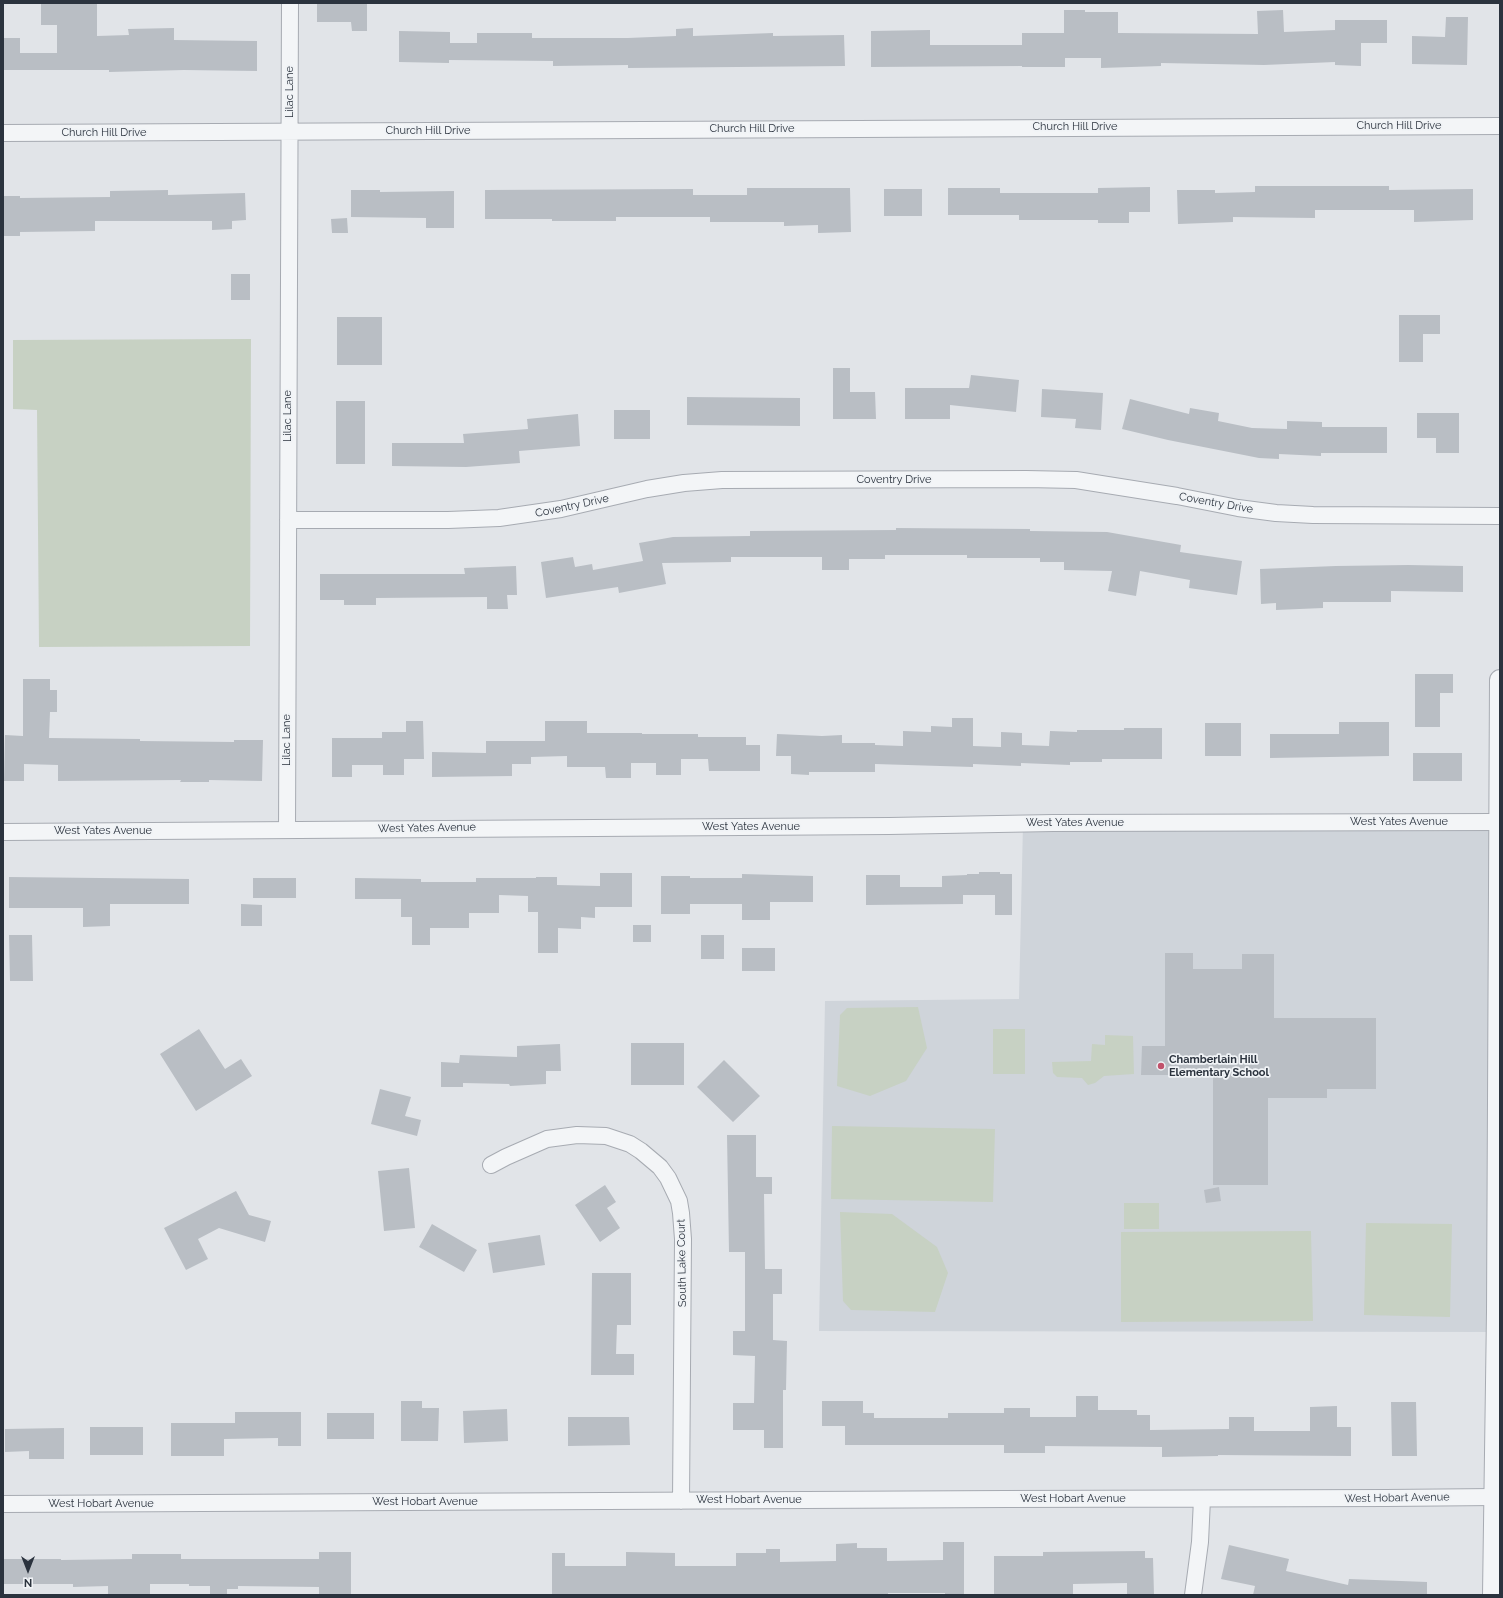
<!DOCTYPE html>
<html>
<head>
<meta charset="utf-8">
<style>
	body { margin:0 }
	#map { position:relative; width:1503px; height:1598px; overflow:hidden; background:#e1e4e8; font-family:Raleway,sans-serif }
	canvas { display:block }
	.frame { position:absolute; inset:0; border:4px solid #2b333e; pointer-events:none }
	.north { position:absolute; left:8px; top:1550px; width:40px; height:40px; -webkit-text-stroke:3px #f0f3f6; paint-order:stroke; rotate:180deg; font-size:11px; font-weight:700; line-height:16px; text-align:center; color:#2b333e }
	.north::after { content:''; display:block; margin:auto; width:14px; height:18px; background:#2b333e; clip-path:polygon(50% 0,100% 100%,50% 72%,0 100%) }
</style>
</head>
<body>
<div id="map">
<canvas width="1503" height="1598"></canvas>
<div class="frame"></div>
<div class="north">N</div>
</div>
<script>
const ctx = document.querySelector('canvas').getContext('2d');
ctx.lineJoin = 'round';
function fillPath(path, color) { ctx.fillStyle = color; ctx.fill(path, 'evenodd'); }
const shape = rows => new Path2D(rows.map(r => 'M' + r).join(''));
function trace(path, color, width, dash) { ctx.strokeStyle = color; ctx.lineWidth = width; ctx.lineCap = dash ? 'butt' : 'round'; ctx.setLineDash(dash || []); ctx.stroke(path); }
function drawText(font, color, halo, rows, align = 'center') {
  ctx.font = font + ' Raleway,sans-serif'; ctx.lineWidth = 3.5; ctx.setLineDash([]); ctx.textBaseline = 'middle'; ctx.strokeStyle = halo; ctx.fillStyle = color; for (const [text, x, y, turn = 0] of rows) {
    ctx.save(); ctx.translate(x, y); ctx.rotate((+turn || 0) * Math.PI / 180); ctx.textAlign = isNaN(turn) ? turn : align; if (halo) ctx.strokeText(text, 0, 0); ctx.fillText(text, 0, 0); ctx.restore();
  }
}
fillPath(shape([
	[1499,822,1496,1332,819,1331,825,1001,1019,999,1023,824]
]), '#cfd4da');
fillPath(shape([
	[251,339,250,646,39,647,37,410,13,409,13,340],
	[918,1007,927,1048,906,1081,870,1096,837,1086,840,1015,847,1008],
	[993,1029,1025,1029,1025,1074,993,1074],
	[1105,1035,1133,1036,1134,1074,1104,1076,1095,1083,1088,1085,1082,1078,1057,1077,1053,1073,1052,1062,1091,1061,1092,1044,1105,1045],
	[832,1126,995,1129,993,1202,831,1199],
	[1124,1203,1159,1203,1159,1229,1124,1229],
	[840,1212,892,1214,937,1247,948,1273,935,1312,851,1310,843,1301],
	[1366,1223,1452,1224,1450,1317,1364,1315],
	[1311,1231,1313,1321,1121,1322,1121,1232]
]), '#c7d1c3');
fillPath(shape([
	[41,3,97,3,97,36,129,35,128,29,174,28,174,40,257,41,257,71,184,70,109,72,109,70,3,70,3,38,20,38,20,53,57,53,57,25,41,25],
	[317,3,367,3,367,31,352,31,351,22,317,22],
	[1064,10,1085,10,1085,12,1118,12,1118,33,1258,34,1257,11,1283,10,1284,32,1335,30,1335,20,1387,20,1387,43,1361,43,1361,66,1335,65,1335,62,1264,65,1161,63,1161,66,1101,68,1101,58,1065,58,1065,67,1022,67,1022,66,871,67,871,31,930,30,930,45,1022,45,1022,33,1064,33],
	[1446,17,1468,17,1467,65,1412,64,1412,36,1445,37],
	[693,28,693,36,773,33,773,36,844,35,845,66,628,68,628,65,553,66,553,61,449,60,449,63,399,62,399,31,450,32,450,43,477,43,477,33,532,33,532,38,628,38,676,36,676,29],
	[1255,186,1389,186,1389,190,1473,189,1473,220,1414,222,1414,210,1315,210,1315,218,1233,217,1233,222,1178,224,1177,190,1215,190,1215,193,1255,192],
	[1150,187,1150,212,1129,212,1129,223,1098,223,1098,220,1019,220,1019,215,948,215,948,188,1000,188,1000,193,1098,193,1098,188],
	[747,188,850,188,851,232,818,233,818,225,784,226,784,222,710,222,710,217,616,217,616,221,552,221,552,219,485,219,485,190,693,189,693,195,747,195],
	[884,189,922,189,922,216,884,216],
	[168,190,168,195,245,193,246,220,232,221,232,229,212,230,212,221,95,221,95,231,20,232,20,236,3,236,3,196,20,196,20,198,110,197,110,191],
	[351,190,380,190,380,192,454,191,454,228,426,228,426,218,351,217],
	[347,218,348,233,332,233,331,219],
	[231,274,250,274,250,300,231,300],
	[1399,315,1440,315,1440,334,1423,334,1423,362,1399,362],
	[337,317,382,317,382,365,337,365],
	[833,368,850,368,850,392,875,392,876,419,833,419],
	[971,375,1019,380,1016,412,950,405,950,419,905,419,905,388,969,388],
	[1042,389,1103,393,1101,430,1075,428,1076,419,1041,417],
	[687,397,800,398,800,426,687,425],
	[1130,399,1189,414,1190,408,1219,413,1218,421,1252,428,1287,429,1287,421,1322,422,1322,427,1387,427,1387,453,1321,453,1321,456,1279,454,1279,459,1259,458,1168,440,1122,429],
	[336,401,365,401,365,464,336,464],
	[614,410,650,410,650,439,614,439],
	[1417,413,1459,413,1459,453,1436,453,1436,438,1417,438],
	[578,414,580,446,519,451,520,463,466,467,392,466,392,443,464,443,463,434,528,429,527,419],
	[896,528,1030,529,1030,531,1107,532,1181,545,1180,552,1242,561,1237,595,1189,588,1190,580,1140,571,1136,596,1108,591,1112,571,1064,570,1064,562,1040,562,1040,558,967,558,967,555,885,555,885,559,849,559,849,570,822,570,822,557,731,557,731,562,662,563,666,584,619,593,618,587,546,598,541,562,573,557,575,567,592,564,593,570,643,561,639,543,673,537,750,536,750,531,896,530],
	[1408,565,1463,566,1463,592,1391,591,1391,602,1323,602,1323,608,1276,610,1276,603,1261,604,1260,569,1336,566],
	[516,566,517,595,507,595,508,609,487,609,487,597,376,598,376,605,344,605,344,600,320,600,320,574,465,574,464,568],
	[1415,674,1453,674,1453,693,1440,693,1440,727,1415,727],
	[23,679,50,679,50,690,57,690,57,712,50,712,49,738,140,739,140,741,234,742,234,740,263,740,262,781,209,780,209,782,180,782,181,780,58,781,58,765,24,764,24,781,4,781,5,735,23,736],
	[952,718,973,718,973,746,1001,747,1001,732,1022,733,1022,745,1049,746,1050,731,1077,732,1077,730,1124,730,1124,728,1162,728,1162,759,1102,759,1102,762,1070,762,1070,765,1021,763,1021,766,973,764,973,767,875,764,875,772,809,772,809,775,791,774,791,756,776,756,777,734,822,736,842,735,842,743,875,743,875,745,903,746,903,731,931,732,931,726,952,727],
	[406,721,423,721,424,759,404,759,404,775,383,775,383,765,352,765,352,777,332,777,332,738,382,738,382,732,406,732],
	[545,721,587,721,587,733,642,733,642,734,698,734,698,737,746,737,746,745,760,745,760,771,709,771,708,759,681,759,681,775,656,775,656,763,631,763,631,778,606,778,605,767,567,767,567,756,531,757,531,764,512,764,512,776,432,777,432,752,486,753,486,741,545,741],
	[1339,722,1389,722,1389,756,1270,758,1270,734,1339,734],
	[1205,723,1241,723,1241,756,1205,756],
	[1413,753,1462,753,1462,781,1413,781],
	[979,872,1000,872,1000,874,1012,874,1012,915,995,915,995,895,963,895,963,904,866,905,866,875,900,875,900,887,942,887,942,876,967,875,967,874,979,874],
	[600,873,632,873,632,907,595,907,595,918,581,917,581,929,558,928,558,953,538,953,538,912,528,912,528,896,499,895,499,913,469,913,469,928,430,928,430,945,412,945,412,917,401,917,401,899,355,899,355,878,421,879,421,882,476,882,476,878,536,878,536,877,557,877,557,885,600,886],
	[742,874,813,876,813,902,770,902,770,920,742,920,742,904,690,904,690,914,661,914,661,876,690,876,690,878,742,878],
	[9,877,189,879,189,904,110,904,110,926,83,927,83,908,9,908],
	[253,878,296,878,296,898,253,898],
	[241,904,262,905,262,926,241,926],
	[633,925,651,925,651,942,633,942],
	[9,935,32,935,33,981,10,981],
	[701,935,724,935,724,959,701,959],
	[742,948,775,948,775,971,742,971],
	[1165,953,1193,953,1193,969,1242,969,1242,954,1274,954,1274,1018,1376,1018,1376,1089,1327,1089,1327,1098,1268,1098,1268,1185,1213,1185,1213,1075,1141,1075,1142,1046,1165,1046],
	[199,1029,225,1069,241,1059,252,1076,196,1111,160,1054],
	[631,1043,684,1043,684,1085,631,1085],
	[560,1044,561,1071,546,1071,546,1084,510,1086,509,1084,463,1083,463,1087,441,1087,441,1062,459,1063,460,1055,517,1057,517,1046],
	[724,1060,760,1096,733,1122,697,1087],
	[380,1089,411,1097,405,1116,421,1120,417,1136,371,1124],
	[727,1135,756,1135,756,1177,772,1177,772,1194,764,1194,765,1269,782,1269,782,1294,773,1294,773,1340,787,1341,786,1390,783,1390,783,1448,764,1448,764,1430,733,1430,733,1403,754,1403,755,1356,733,1355,733,1331,745,1331,745,1252,729,1252],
	[409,1168,415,1228,384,1231,378,1171],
	[605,1185,616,1202,607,1208,620,1228,600,1242,575,1205],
	[1219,1187,1221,1201,1206,1203,1204,1190],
	[236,1191,249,1215,271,1221,265,1242,219,1228,198,1239,208,1259,186,1270,164,1228],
	[432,1224,477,1250,464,1272,419,1247],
	[540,1235,545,1265,493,1273,488,1243],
	[592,1273,631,1273,631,1325,617,1325,616,1354,634,1354,634,1375,591,1375],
	[1076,1396,1098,1396,1098,1410,1137,1410,1137,1415,1150,1415,1150,1430,1229,1429,1229,1417,1254,1417,1254,1431,1310,1431,1310,1407,1337,1406,1337,1427,1351,1427,1351,1456,1218,1455,1218,1456,1162,1457,1162,1447,1045,1446,1045,1453,1004,1453,1004,1445,845,1445,845,1426,822,1426,822,1401,863,1401,863,1413,874,1413,874,1418,948,1418,948,1413,1004,1413,1004,1408,1030,1408,1030,1417,1076,1417],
	[401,1401,422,1401,422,1408,439,1408,438,1441,401,1441],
	[1391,1402,1416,1402,1417,1456,1392,1456],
	[507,1409,508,1441,464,1443,463,1411],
	[235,1412,301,1412,301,1446,278,1446,278,1438,224,1439,224,1456,171,1456,171,1423,235,1423],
	[327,1413,374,1413,374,1439,327,1439],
	[568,1417,629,1417,630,1445,568,1446],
	[90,1427,143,1427,143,1455,90,1455],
	[64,1428,64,1459,29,1459,29,1451,5,1452,5,1429],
	[943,1542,964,1542,964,1595,945,1595,945,1593,888,1593,888,1595,552,1595,552,1553,565,1553,565,1566,626,1566,626,1552,675,1553,675,1566,736,1566,736,1553,766,1553,766,1549,780,1549,780,1562,836,1561,836,1544,857,1543,857,1548,887,1548,887,1561,943,1560],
	[1229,1545,1289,1559,1286,1571,1348,1585,1349,1579,1427,1582,1427,1595,1253,1595,1255,1586,1221,1579],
	[1145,1551,1145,1558,1153,1558,1154,1595,1127,1595,1127,1583,1073,1584,1073,1594,994,1595,994,1556,1043,1556,1043,1552],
	[319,1552,351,1552,351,1595,319,1595,319,1587,238,1586,238,1589,227,1589,227,1595,210,1595,210,1586,189,1586,189,1584,150,1584,150,1595,108,1595,108,1586,73,1587,73,1584,3,1584,3,1559,61,1559,61,1560,132,1559,132,1554,181,1554,181,1559,319,1559]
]), '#b9bec4');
const minor = shape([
	[3,133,1500,126],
	[288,520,448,520,499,518,561,509,647,489,684,483,722,480,1026,479,1076,480,1101,484,1177,496,1238,508,1276,513,1313,515,1500,516],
	[287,830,290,3],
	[3,832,889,826,1053,823,1499,822],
	[491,1165,506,1157,547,1139,577,1135,606,1136,630,1144,641,1151,660,1167,668,1178,679,1201,681,1213,683,1239,681,1501],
	[3,1504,1007,1499,1386,1498,1495,1497],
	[1193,1595,1200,1542,1202,1499]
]);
const tertiary = shape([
	[1493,1595,1497,1312,1500,680]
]);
trace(minor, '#a7abb2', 18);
trace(tertiary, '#a7abb2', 22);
trace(minor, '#f3f5f7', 16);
trace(tertiary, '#f3f5f7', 20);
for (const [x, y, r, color] of [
	[1161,1066,4,"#c1526b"]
]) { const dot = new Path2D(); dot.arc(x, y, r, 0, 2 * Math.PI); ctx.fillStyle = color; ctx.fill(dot); trace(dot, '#f0f3f6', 1.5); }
drawText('11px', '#2b333e', '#f0f3f6', [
	["Lilac Lane",290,92,-90],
	["Church Hill Drive",1399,126],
	["Church Hill Drive",1075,127],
	["Church Hill Drive",752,129],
	["Church Hill Drive",428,131],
	["Church Hill Drive",104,133],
	["Lilac Lane",288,416,-90],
	["Coventry Drive",894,480],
	["Coventry Drive",1216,503,10],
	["Coventry Drive",572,506,-12],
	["Lilac Lane",287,740,-90],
	["West Yates Avenue",1399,822],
	["West Yates Avenue",1075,823],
	["West Yates Avenue",751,827],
	["West Yates Avenue",427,828,-1],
	["West Yates Avenue",103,831],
	["South Lake Court",682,1263,-91],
	["West Hobart Avenue",1397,1498,-1],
	["West Hobart Avenue",1073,1499],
	["West Hobart Avenue",749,1500],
	["West Hobart Avenue",425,1502],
	["West Hobart Avenue",101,1504]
]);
drawText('bold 11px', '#2b333e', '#f0f3f6', [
	["Chamberlain Hill",1169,1060],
	["Elementary School",1169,1073]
], 'left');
</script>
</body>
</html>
